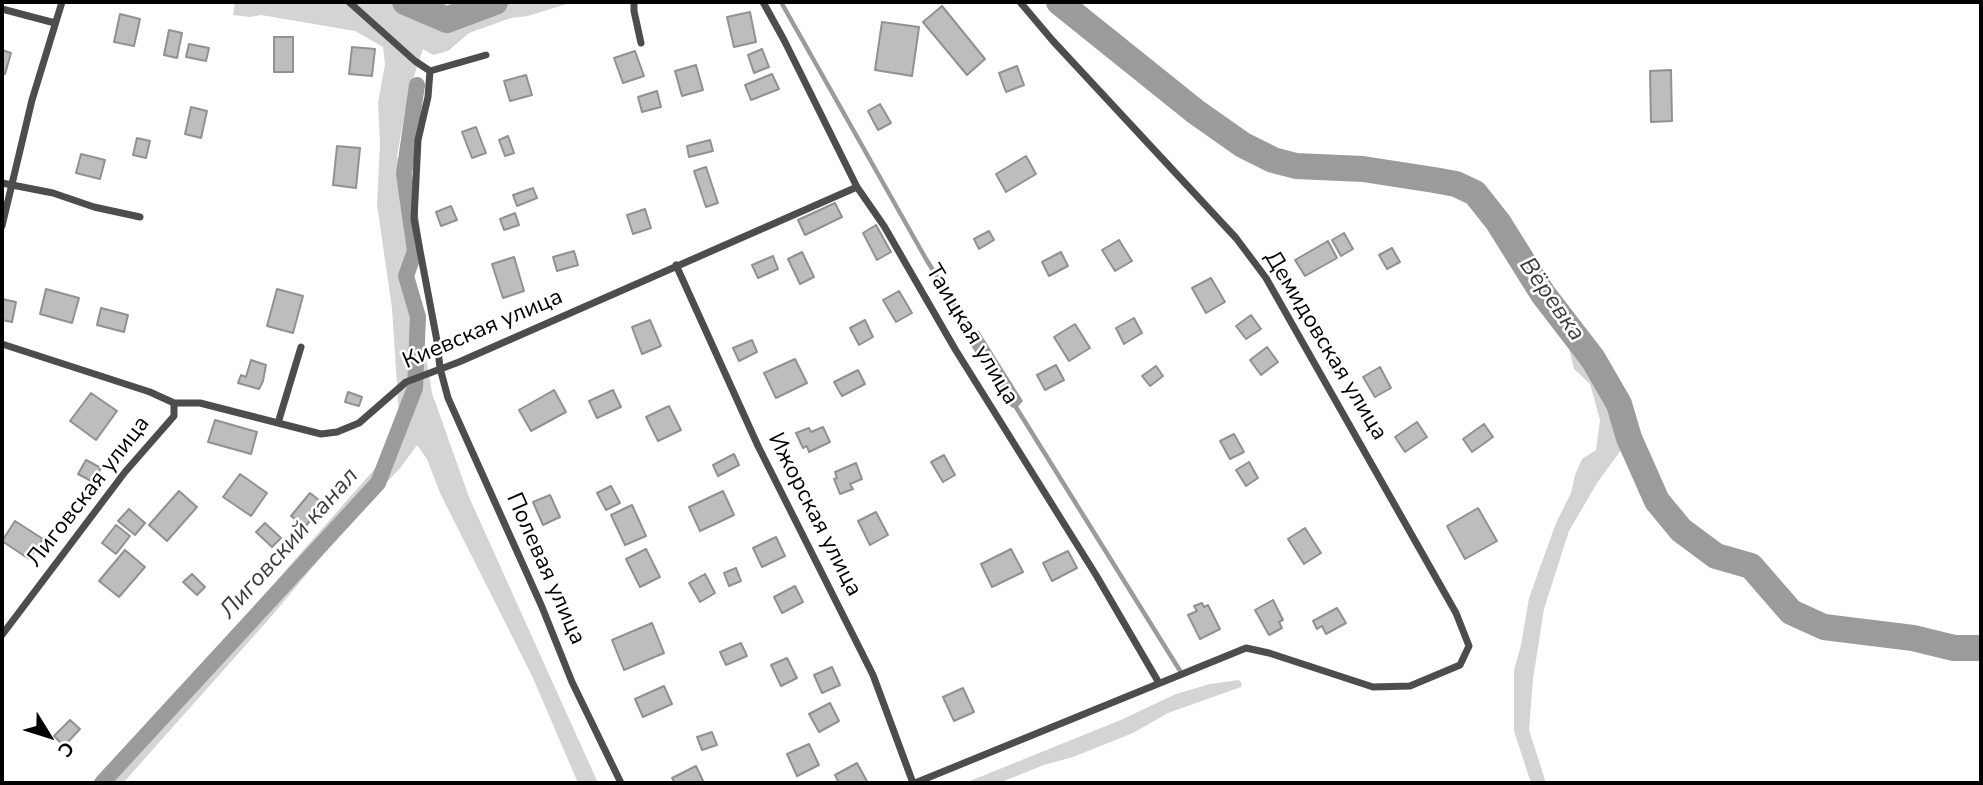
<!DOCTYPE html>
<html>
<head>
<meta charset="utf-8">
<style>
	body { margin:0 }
	#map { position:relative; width:1983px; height:785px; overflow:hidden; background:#fff; font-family:"Nunito Sans",sans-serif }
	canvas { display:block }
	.frame { position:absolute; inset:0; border:4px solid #000; pointer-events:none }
	.north { position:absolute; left:14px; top:701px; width:70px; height:70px; -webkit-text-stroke:5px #fff; paint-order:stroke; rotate:128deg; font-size:19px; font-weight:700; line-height:28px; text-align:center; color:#000 }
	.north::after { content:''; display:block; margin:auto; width:24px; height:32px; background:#000; clip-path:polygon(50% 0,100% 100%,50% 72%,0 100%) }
</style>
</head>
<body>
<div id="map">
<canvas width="1983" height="785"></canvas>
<div class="frame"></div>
<div class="north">С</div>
</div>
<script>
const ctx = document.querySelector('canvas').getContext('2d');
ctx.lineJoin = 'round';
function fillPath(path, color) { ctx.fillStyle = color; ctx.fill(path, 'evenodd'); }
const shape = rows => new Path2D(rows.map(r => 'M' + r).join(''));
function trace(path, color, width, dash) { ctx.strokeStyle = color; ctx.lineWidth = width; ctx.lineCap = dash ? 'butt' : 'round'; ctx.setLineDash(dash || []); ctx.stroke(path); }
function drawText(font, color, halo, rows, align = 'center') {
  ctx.font = font + ' "Nunito Sans",sans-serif'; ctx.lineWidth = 5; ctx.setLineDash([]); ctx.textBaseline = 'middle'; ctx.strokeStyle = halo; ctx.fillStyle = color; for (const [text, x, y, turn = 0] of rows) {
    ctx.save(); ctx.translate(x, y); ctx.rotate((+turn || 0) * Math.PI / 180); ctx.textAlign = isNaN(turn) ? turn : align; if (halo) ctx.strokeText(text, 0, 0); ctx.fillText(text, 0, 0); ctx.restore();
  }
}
fillPath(shape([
	[235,2,573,2,528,16,511,18,469,33,448,51,433,55,423,49,409,91,397,156,409,207,412,277,423,312,425,351,432,393,469,497,598,783,578,783,533,678,440,493,427,459,417,445,401,467,359,512,269,619,123,783,92,783,182,688,379,464,399,416,392,308,377,205,380,143,378,103,385,64,383,47,355,31,261,15,250,17,233,15],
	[1532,266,1589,345,1621,398,1632,435,1597,483,1569,531,1544,609,1533,679,1529,730,1546,783,1531,783,1514,731,1514,670,1521,645,1529,598,1556,523,1571,493,1575,475,1582,459,1596,450,1600,420,1590,384,1574,369,1568,344,1520,278],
	[1239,680,1242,684,1241,687,1168,713,1133,733,1073,757,1044,765,999,783,965,783,1123,719,1176,694,1210,684]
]), '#d4d4d4');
fillPath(shape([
	[979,331,1023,401,1016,409,1011,407,966,338,971,332]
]), '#9b9b9b');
trace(shape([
	[781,2,926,259,974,336],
	[1014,404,1182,674]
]), '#9b9b9b', 4.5);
trace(shape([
	[102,783,378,483,415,388,418,317,406,276,415,251,404,174,417,85]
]), '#9b9b9b', 16);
trace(shape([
	[405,2,447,20,495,2],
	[1059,2,1196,112,1243,145,1273,160,1296,166,1363,169,1434,180,1456,184,1475,193,1498,222,1543,294,1593,359,1619,404,1629,438,1657,501,1681,530,1716,556,1751,566,1791,612,1824,627,1913,638,1954,648,1981,648]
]), '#9b9b9b', 26);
const building = shape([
	[942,6,985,59,967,75,923,22,942,6],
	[750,12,756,42,734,47,727,17,750,12],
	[120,14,140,19,134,46,114,42,120,14],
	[882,22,919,27,912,76,875,70,882,22],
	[169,30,182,33,177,58,164,55,169,30],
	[274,37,293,37,293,72,274,72,274,37],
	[189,44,209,48,206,61,186,57,189,44],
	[352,47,375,49,372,76,349,74,352,47],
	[762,49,769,67,754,73,748,55,762,49],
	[2,50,11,53,5,74,2,73,2,50],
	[635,51,644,76,623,83,614,58,635,51],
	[696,65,703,90,682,96,675,71,696,65],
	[1017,66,1024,85,1006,92,999,73,1017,66],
	[1671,70,1672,121,1651,122,1650,71,1671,70],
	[772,74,779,89,751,100,745,85,772,74],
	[526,75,532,95,510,101,504,81,526,75],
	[657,91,661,107,642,112,638,97,657,91],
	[880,104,891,123,878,130,868,111,880,104],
	[191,107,207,111,201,138,185,134,191,107],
	[476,127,486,153,472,158,462,132,476,127],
	[508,136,514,153,505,156,499,140,508,136],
	[137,138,150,141,146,158,133,155,137,138],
	[710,140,713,151,689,157,687,146,710,140],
	[337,146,360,148,356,188,333,185,337,146],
	[81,154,105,160,100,179,76,173,81,154],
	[1026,156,1036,174,1006,192,996,174,1026,156],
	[706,167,718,203,706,207,694,171,706,167],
	[533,188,537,198,517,206,513,195,533,188],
	[835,203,842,217,805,235,798,220,835,203],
	[451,206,457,220,441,226,436,212,451,206],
	[645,209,651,228,633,234,627,215,645,209],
	[515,213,519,225,504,230,500,219,515,213],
	[876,225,891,252,877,260,863,233,876,225],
	[989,231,994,240,979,249,974,239,989,231],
	[1344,233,1353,249,1341,256,1332,240,1344,233],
	[1119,240,1132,261,1115,271,1102,250,1119,240],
	[1328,241,1337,258,1305,276,1295,260,1328,241],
	[1392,248,1400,262,1387,269,1379,255,1392,248],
	[574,251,578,265,557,271,553,257,574,251],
	[802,252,814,277,800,284,788,259,802,252],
	[1061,252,1068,266,1049,276,1042,262,1061,252],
	[773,256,778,269,758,278,752,265,773,256],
	[514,257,524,291,503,298,492,264,514,257],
	[1211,278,1225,302,1206,313,1192,288,1211,278],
	[46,289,79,298,72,323,40,314,46,289],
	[277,289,303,296,293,333,267,326,277,289],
	[899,291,912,313,896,322,883,300,899,291],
	[2,299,16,302,12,322,2,320,2,299],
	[101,308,128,315,124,332,97,325,101,308],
	[1251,315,1261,329,1246,339,1236,326,1251,315],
	[1134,318,1142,333,1124,344,1116,328,1134,318],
	[650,320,661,346,642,354,632,327,650,320],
	[865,320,873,337,859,345,850,328,865,320],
	[1075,324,1090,348,1069,361,1054,337,1075,324],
	[752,340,757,352,739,361,733,348,752,340],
	[1267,347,1278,362,1261,375,1250,360,1267,347],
	[795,359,807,383,776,398,764,373,795,359],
	[251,360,266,365,263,381,259,389,238,383,241,375,246,377,251,360],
	[1056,365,1064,380,1045,390,1037,375,1056,365],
	[1156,366,1163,376,1150,386,1142,376,1156,366],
	[1380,367,1391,388,1375,397,1363,377,1380,367],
	[858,370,865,384,842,396,834,382,858,370],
	[554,390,566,412,531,431,519,410,554,390],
	[613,390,621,407,597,418,589,401,613,390],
	[348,392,362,397,359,406,345,402,348,392],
	[91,393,117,411,96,440,70,421,91,393],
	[669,406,681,430,658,441,646,417,669,406],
	[215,420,257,432,251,454,208,442,215,420],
	[1417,422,1427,437,1405,452,1395,437,1417,422],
	[1484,424,1493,437,1472,452,1463,439,1484,424],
	[823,427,830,442,809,452,807,446,803,448,796,433,809,428,811,432,823,427],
	[1234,434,1244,452,1230,459,1220,441,1234,434],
	[734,454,739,465,718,476,713,465,734,454],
	[944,455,955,475,943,482,931,462,944,455],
	[86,460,101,468,93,482,78,474,86,460],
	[1249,462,1258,478,1246,486,1236,470,1249,462],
	[856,463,862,479,850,484,853,489,840,494,834,479,837,478,835,472,856,463],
	[240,474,267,493,251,516,223,497,240,474],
	[611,486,620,503,606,510,597,493,611,486],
	[179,491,197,507,167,541,149,525,179,491],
	[723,491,734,515,700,531,689,507,723,491],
	[310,493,324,504,305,527,291,516,310,493],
	[550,495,560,517,543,525,533,502,550,495],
	[632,505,646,536,625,545,611,515,632,505],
	[1478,508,1497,541,1465,559,1447,526,1478,508],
	[129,509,145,523,135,535,118,521,129,509],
	[876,512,888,535,870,545,858,521,876,512],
	[15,521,43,539,29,559,2,541,15,521],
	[265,523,281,538,272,547,256,532,265,523],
	[116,525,130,536,116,554,102,543,116,525],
	[1305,528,1321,553,1304,564,1288,539,1305,528],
	[776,537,785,556,762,567,753,548,776,537],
	[646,549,660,577,640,587,626,559,646,549],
	[1011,549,1023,572,992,587,981,564,1011,549],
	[125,550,145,567,119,597,99,581,125,550],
	[1068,551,1077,568,1052,581,1043,563,1068,551],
	[736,568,741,581,729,586,724,573,736,568],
	[192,574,205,587,197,595,183,582,192,574],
	[705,574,715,593,700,602,689,583,705,574],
	[795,586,803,602,782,613,774,597,795,586],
	[1273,600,1283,620,1279,622,1282,628,1269,635,1255,610,1273,600],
	[1202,603,1204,607,1208,605,1220,629,1200,639,1188,615,1197,611,1194,606,1202,603],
	[1337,608,1346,623,1326,634,1322,626,1317,629,1313,621,1337,608],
	[652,623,664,653,624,670,612,640,652,623],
	[741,643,747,656,726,665,720,652,741,643],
	[787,658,797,678,781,686,771,665,787,658],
	[832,667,840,685,822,693,814,675,832,667],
	[664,686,672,704,643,717,635,699,664,686],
	[963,688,974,712,954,721,943,697,963,688],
	[830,703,839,721,819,732,809,714,830,703],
	[70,720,80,729,64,746,54,736,70,720],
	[712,732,717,745,702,750,697,737,712,732],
	[809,744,819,765,797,776,787,754,809,744],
	[857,763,868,783,839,783,835,775,857,763],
	[696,766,704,783,675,783,672,778,696,766]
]);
fillPath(building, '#bdbdbd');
trace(building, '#919191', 2);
trace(shape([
	[349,2,415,61,430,71,486,55],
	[634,2,634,11,641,43],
	[763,2,784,40,857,187,884,226,955,349,1096,575,1159,683],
	[2,9,55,23],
	[430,71,428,97,418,140,414,219,437,341,440,368,448,398,542,607,572,682,621,783],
	[2,183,53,193,94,207,140,217],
	[2,226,32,100,62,2],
	[676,265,758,446,873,675,913,783],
	[2,344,150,392,174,403,200,403,321,434,337,432,359,423,406,382,459,362,857,187],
	[278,423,301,347],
	[2,635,125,472,174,416,174,403],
	[915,783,1246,648,1269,653,1373,687,1410,686,1460,665,1469,646,1456,613,1266,278,1236,238,1053,41,1020,2]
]), '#4d4d4d', 7);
drawText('23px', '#000', '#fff', [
	["Киевская улица",483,330,-23],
	["Таицкая улица",971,335,59],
	["Демидовская улица",1325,346,59],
	["Лиговская улица",89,492,-52],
	["Ижорская улица",814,515,63],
	["Полевая улица",545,569,66]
]);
drawText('italic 24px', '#3c3c3c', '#fff', [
	["Вёревка",1551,300,55],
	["Лиговский канал",290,544,-48]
]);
</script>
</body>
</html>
